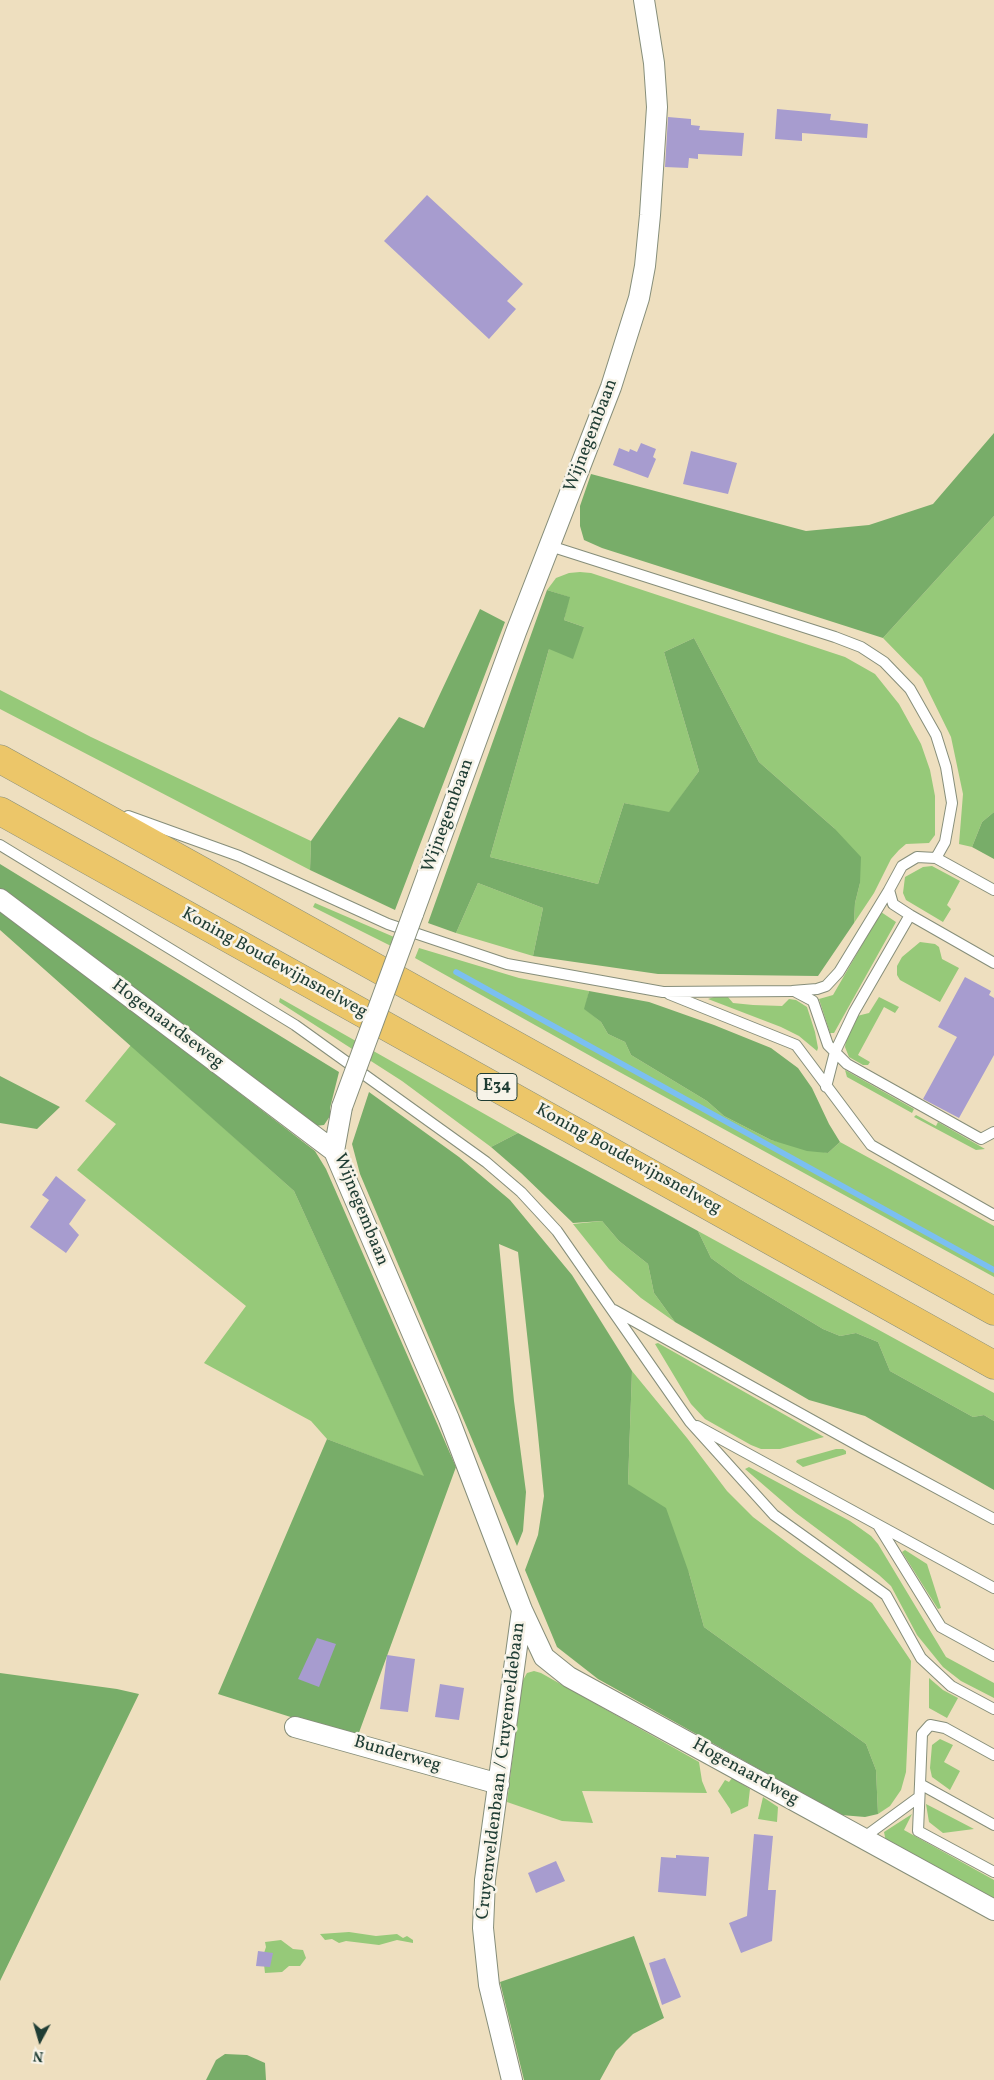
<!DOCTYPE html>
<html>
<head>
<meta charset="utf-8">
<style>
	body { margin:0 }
	#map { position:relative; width:994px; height:2080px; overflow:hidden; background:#eedfbf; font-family:Vollkorn,serif }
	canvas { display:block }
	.north { position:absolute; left:15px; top:2015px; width:50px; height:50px; -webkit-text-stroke:4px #f7f3e8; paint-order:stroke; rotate:186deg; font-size:14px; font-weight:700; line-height:20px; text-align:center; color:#1f3d34 }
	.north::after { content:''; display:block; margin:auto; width:18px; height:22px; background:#1f3d34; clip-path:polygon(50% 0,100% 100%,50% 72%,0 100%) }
</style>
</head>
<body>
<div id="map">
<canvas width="994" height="2080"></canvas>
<div class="north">N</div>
</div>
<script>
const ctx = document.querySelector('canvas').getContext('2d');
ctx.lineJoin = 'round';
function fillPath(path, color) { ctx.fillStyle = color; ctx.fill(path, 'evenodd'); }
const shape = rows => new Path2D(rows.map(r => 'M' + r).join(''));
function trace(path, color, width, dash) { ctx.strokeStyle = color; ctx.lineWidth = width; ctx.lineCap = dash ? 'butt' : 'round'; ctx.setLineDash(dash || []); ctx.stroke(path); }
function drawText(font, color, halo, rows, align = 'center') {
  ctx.font = font + ' Vollkorn,serif'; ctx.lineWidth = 5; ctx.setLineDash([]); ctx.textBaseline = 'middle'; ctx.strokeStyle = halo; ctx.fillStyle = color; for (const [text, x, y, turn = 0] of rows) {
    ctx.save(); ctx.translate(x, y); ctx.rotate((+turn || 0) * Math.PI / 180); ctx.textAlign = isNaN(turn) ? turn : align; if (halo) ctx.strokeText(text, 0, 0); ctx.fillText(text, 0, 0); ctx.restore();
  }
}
fillPath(shape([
	[994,516,994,812,982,822,972,847,959,844,963,794,951,737,922,678,883,638],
	[580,572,591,573,845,657,875,674,899,704,921,744,930,770,935,796,935,835,929,843,906,844,899,850,891,859,874,893,854,923,855,903,860,883,834,828,759,762,694,638,664,652,699,771,669,813,624,803,598,884,490,857,549,649,584,627,564,620,569,597,547,590,556,578,569,573],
	[0,690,91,737,311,841,310,870,0,709],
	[932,866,960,881,947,905,951,909,943,922,906,900,903,893,905,877,923,867],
	[478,883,543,908,533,956,456,933],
	[315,903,394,937,391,946,313,907],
	[881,912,896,922,834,1033,830,1033,819,999,833,995],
	[920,942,935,944,939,947,942,959,959,968,940,1002,900,980,897,975,897,966,902,957],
	[419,948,519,978,589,991,585,1009,601,1022,608,1034,625,1042,631,1055,707,1101,724,1116,771,1140,828,1153,840,1142,994,1226,994,1277,603,1063,415,958],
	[717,996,728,997,733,1003,753,1005,782,1006,789,999,796,1000,807,1007,815,1032,818,1048,817,1051,799,1036,781,1027,708,999],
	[879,997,899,1007,895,1013,884,1007,858,1055,870,1062,868,1065,863,1065,849,1057,845,1047,846,1040,857,1016,869,1013],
	[280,998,518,1133,491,1147,402,1081,279,1002],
	[131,1045,294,1191,425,1477,327,1439,311,1421,204,1363,246,1306,77,1170,116,1124,85,1101],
	[845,1070,914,1109,912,1113,847,1077],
	[916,1115,936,1126,938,1122,985,1149,976,1150,914,1117],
	[602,1221,619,1241,648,1264,654,1293,675,1322,641,1298,609,1269,573,1224],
	[698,1231,994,1393,994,1421,984,1415,973,1417,890,1371,878,1342,856,1333,840,1336,823,1329,740,1279,711,1258],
	[658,1343,824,1437,780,1449,761,1449,751,1445,705,1419,691,1404,655,1344],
	[632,1371,687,1438,727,1491,753,1517,801,1553,872,1603,911,1661,906,1772,901,1790,890,1806,878,1814,876,1770,866,1744,704,1627,689,1573,628,1484],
	[836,1449,843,1449,846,1451,846,1454,803,1467,796,1462,797,1460],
	[749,1467,850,1521,871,1536,878,1544,946,1657,994,1683,994,1698,961,1681,943,1667,917,1635,891,1586,879,1575,796,1513,745,1469],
	[905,1550,927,1564,941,1608,938,1609,902,1552],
	[534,1671,541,1673,699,1762,702,1781,707,1793,582,1791,593,1823,562,1821,507,1802,522,1682,527,1673],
	[929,1678,943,1690,958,1698,947,1718,929,1708],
	[940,1739,953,1745,944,1762,960,1771,950,1790,932,1777,930,1768,932,1745],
	[732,1778,750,1789,748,1806,731,1814,730,1809,718,1791,725,1780,729,1782],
	[763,1797,778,1807,777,1822,758,1819],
	[926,1804,974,1829,943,1833,929,1822],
	[912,1814,904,1830,994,1880,994,1900,886,1842,884,1832],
	[349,1932,376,1936,397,1934,403,1938,407,1936,413,1940,413,1943,397,1940,379,1945,346,1941,339,1943,332,1939,325,1940,320,1934],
	[281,1940,293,1949,303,1950,306,1958,300,1966,289,1966,282,1972,265,1973,263,1956,266,1947,265,1942]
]), '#96c979');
fillPath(shape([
	[994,433,994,516,883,638,602,548,584,540,580,526,580,506,591,474,806,531,869,525,933,504],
	[547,590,570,597,564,620,584,627,573,659,549,649,490,857,598,884,624,803,669,812,699,771,664,652,694,638,759,762,834,828,861,857,860,883,855,903,854,923,818,976,658,974,533,956,543,908,478,883,456,933,428,923],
	[480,609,505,622,395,910,310,870,311,841,399,717,424,728],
	[994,812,994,859,972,847,982,822],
	[0,864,339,1072,330,1108,330,1116,324,1125,315,1126,0,893],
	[0,912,14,920,315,1151,326,1169,456,1467,357,1738,218,1694,327,1439,424,1476,294,1191,0,930],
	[589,991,649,1002,714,1025,771,1048,798,1068,812,1088,829,1124,840,1142,828,1153,807,1151,771,1140,724,1116,707,1101,631,1055,625,1042,608,1034,601,1022,584,1009],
	[0,1076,60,1107,37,1129,0,1123],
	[369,1092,459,1157,510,1200,572,1275,632,1371,628,1484,666,1508,689,1573,704,1627,866,1744,876,1770,878,1814,865,1817,841,1815,598,1679,557,1647,525,1570,538,1535,544,1496,537,1425,518,1252,499,1244,514,1401,526,1492,523,1531,517,1546,360,1174,352,1144],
	[518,1133,698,1231,711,1258,740,1279,823,1329,840,1336,856,1333,878,1342,890,1371,973,1417,984,1415,994,1421,994,1490,865,1416,809,1400,675,1322,654,1293,648,1264,619,1241,602,1221,573,1223,521,1173,491,1147],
	[0,1673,117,1689,139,1694,0,1981],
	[634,1936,664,2018,633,2034,616,2051,600,2080,524,2080,500,1982],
	[225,2054,247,2055,265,2063,266,2080,206,2080,216,2060]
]), '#78ad69');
trace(shape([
	[456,972,994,1270]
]), '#7bbff1', 5.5);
fillPath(shape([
	[777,109,831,114,830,120,868,124,867,138,802,133,802,141,775,139],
	[668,117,691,119,691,125,700,126,699,130,744,133,742,156,698,154,698,159,689,158,688,168,665,167],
	[427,195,523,284,507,301,516,309,489,339,384,241],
	[641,443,656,449,653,457,656,459,648,478,613,465,619,448,629,452,630,449,637,452],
	[691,451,737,463,728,494,683,484],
	[965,977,991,991,989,995,994,998,994,1055,959,1118,923,1099,957,1037,938,1027],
	[56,1176,86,1200,69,1224,79,1235,66,1253,30,1227,49,1200,42,1195],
	[317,1638,336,1644,319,1687,298,1679],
	[387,1655,415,1659,408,1712,380,1709],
	[440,1684,464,1688,459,1720,435,1717],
	[754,1834,773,1836,768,1890,776,1890,772,1941,741,1953,729,1923,747,1916],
	[676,1855,709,1857,706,1896,658,1892,661,1857,676,1858],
	[556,1861,565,1881,536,1893,528,1873],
	[258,1951,273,1953,270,1967,256,1966],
	[665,1958,681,1997,662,2005,649,1963]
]), '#a79ccf');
const service = shape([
	[550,546,835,637,861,647,884,662,910,689,936,735,946,767,952,803,945,842,936,858],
	[128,816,239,856,388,924,507,964,663,992,792,991,817,989,826,986,839,972,889,890],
	[0,845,295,1025,486,1162,521,1192,557,1231,690,1422,774,1515,886,1595,921,1658,951,1686,994,1709],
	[910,915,893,904,889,890,902,866,917,857,936,858,994,890],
	[796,992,813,1001,828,1045,847,1064,981,1139,994,1132],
	[669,994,796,1045,871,1145,994,1215],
	[826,1087,835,1052,854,1012,910,915,994,963],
	[614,1310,866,1450,994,1519],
	[697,1426,994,1588],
	[878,1525,941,1627,994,1656],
	[994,1755,945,1728,930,1725,922,1734,920,1784,994,1825],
	[920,1784,918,1831,994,1872],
	[863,1838,919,1797]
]);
const minor = shape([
	[0,899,334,1151],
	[413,914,516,632,611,387,639,298,645,266,650,215,657,107,654,63,644,0],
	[342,1107,334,1151,449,1419,522,1610,544,1657,569,1677,994,1910],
	[295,1727,499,1784],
	[512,2080,489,1985,483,1928,485,1880,522,1610]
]);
const motorway = shape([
	[0,759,994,1311],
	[0,811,994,1365]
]);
trace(service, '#868e7a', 12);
trace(minor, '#868e7a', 22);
trace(motorway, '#868e7a', 29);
trace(service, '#fff', 10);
trace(minor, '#fff', 20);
trace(motorway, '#ecc669', 28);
const minorBridge = shape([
	[342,1107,413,914]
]);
trace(minorBridge, '#868e7a', 22, []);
trace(minorBridge, '#fff', 20);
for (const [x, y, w] of [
	[497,1087,40]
]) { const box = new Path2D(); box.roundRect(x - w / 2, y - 13.5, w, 27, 4); ctx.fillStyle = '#f7f3e8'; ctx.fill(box); trace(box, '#1f3d34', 1); }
drawText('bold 16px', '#1f3d34', null, [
	["E34",497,1087]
]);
drawText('18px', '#1f3d34', '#f7f3e8', [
	["Wijnegembaan",592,436,-69],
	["Wijnegembaan",449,816,-70],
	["Koning Boudewijnsnelweg",274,964,29],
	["Hogenaardseweg",167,1025,37],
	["Koning Boudewijnsnelweg",628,1160,29],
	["Wijnegembaan",360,1210,68],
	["Bunderweg",397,1755,16],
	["Cruyenveldenbaan / Cruyenveldebaan",502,1771,-83],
	["Hogenaardweg",745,1773,29]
]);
</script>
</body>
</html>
